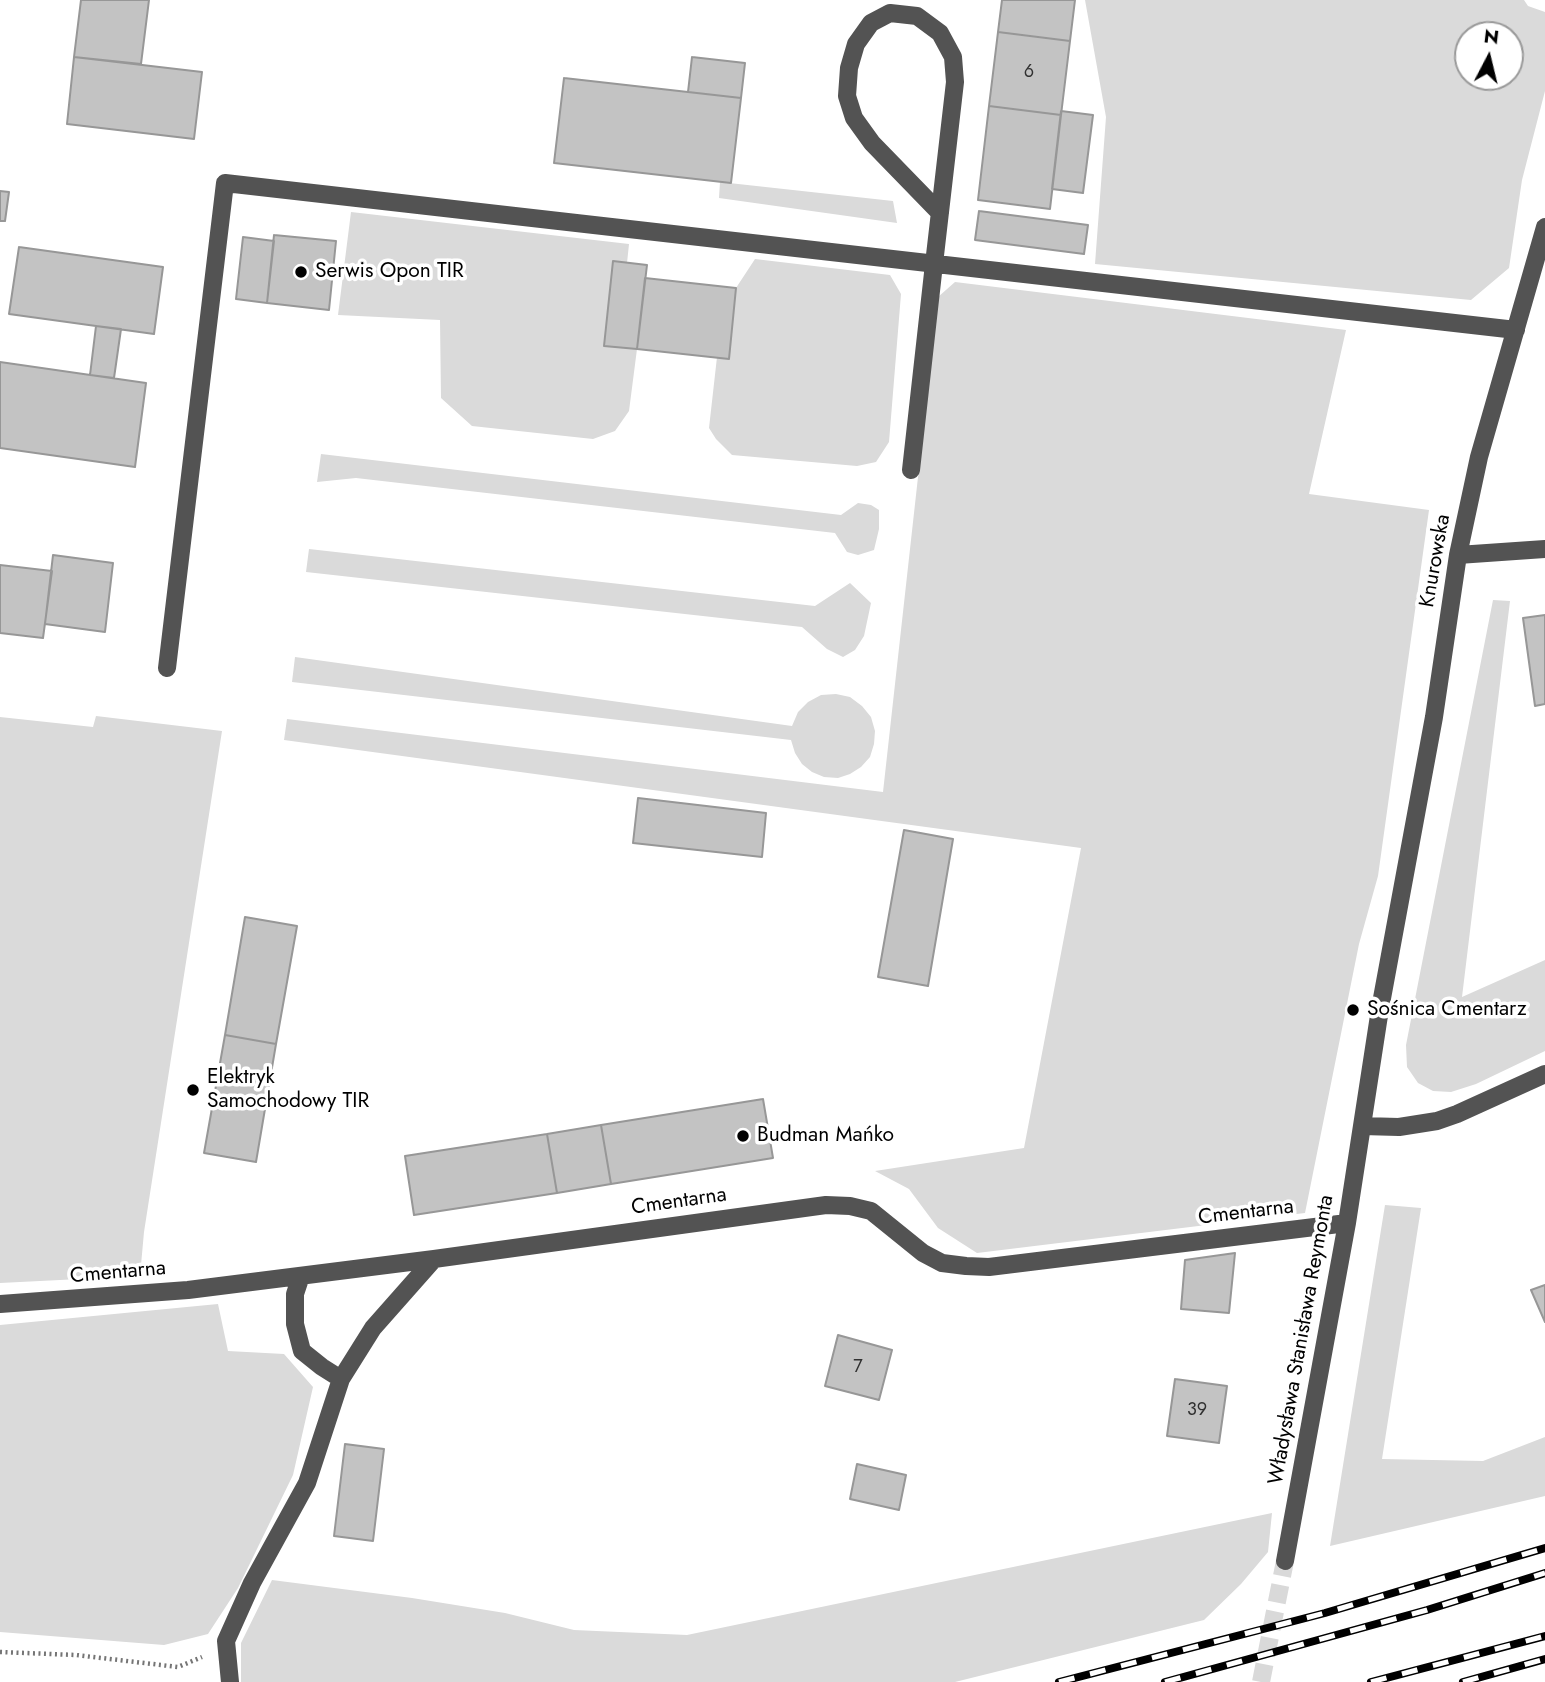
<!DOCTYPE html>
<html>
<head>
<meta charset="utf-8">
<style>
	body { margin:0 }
	#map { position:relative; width:1545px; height:1682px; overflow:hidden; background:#fff; font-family:Jost,sans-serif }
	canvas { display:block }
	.north { position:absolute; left:1454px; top:21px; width:70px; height:70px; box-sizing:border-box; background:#fff; border:2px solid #999; border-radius:50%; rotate:7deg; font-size:19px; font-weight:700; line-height:28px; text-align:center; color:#000 }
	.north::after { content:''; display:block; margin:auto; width:24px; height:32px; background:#000; clip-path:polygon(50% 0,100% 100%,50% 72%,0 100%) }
</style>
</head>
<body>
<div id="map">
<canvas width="1545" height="1682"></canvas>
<div class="north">N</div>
</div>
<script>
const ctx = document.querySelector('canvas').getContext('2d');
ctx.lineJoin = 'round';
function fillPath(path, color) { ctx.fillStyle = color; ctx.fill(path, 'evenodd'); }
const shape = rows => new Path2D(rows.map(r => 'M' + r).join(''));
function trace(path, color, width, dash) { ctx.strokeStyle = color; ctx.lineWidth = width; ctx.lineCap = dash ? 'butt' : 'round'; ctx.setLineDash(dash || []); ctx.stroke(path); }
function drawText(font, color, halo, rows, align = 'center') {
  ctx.font = font + ' Jost,sans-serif'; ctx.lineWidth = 7; ctx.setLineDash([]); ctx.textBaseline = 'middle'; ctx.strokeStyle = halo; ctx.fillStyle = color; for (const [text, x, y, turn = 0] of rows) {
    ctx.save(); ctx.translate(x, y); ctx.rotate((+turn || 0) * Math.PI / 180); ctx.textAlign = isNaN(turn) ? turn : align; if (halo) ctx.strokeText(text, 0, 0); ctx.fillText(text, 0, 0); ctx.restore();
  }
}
fillPath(shape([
	[1085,0,1524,0,1528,6,1545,12,1545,91,1522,180,1509,268,1471,300,1095,264,1106,117],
	[1468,35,1510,35,1510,77,1468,77],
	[720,182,893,201,897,223,719,198],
	[351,212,629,244,627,263,613,261,637,349,629,411,615,431,593,439,472,426,441,398,440,320,338,315],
	[755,259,890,275,901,294,889,442,876,462,857,466,732,455,716,439,709,428,717,357,729,358,736,288],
	[955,282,1346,330,1309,494,1429,510,1378,876,1359,944,1305,1213,977,1253,938,1228,909,1189,875,1171,1024,1148,1081,848,284,740,287,719,883,792,938,297],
	[321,454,841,515,858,503,871,505,879,510,879,529,874,550,858,555,847,552,835,533,356,478,317,482],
	[309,549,815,606,850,583,871,603,864,636,855,650,843,657,827,649,802,627,306,572],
	[1493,600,1510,601,1462,997,1545,960,1545,1051,1476,1084,1451,1092,1433,1091,1418,1083,1407,1067,1406,1045],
	[295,657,792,726,798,712,808,702,821,695,836,694,850,697,862,706,871,717,875,731,874,744,870,757,861,767,850,774,838,778,824,777,812,772,802,764,795,753,791,740,292,682],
	[96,716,222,731,144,1232,140,1276,0,1283,0,717,93,727],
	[1385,1205,1421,1208,1382,1459,1483,1461,1545,1437,1545,1496,1330,1546],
	[218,1304,228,1351,284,1354,313,1387,293,1475,238,1588,208,1634,164,1645,0,1632,0,1325],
	[1272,1513,1268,1552,1241,1584,1204,1620,955,1682,241,1682,241,1643,272,1580,412,1598,505,1613,574,1630,687,1635]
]), '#dadada');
const building = shape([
	[81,0,149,0,141,64,74,57,81,0],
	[1002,0,1075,0,1070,41,998,32,1002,0],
	[998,32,1070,41,1061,115,989,106,998,32],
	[74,57,202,72,194,139,67,124,74,57],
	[692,57,745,63,741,98,688,92,692,57],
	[564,78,741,98,731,183,554,163,564,78],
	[989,106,1061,115,1050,209,978,200,989,106],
	[1061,111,1093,115,1083,193,1052,189,1061,111],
	[0,191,9,192,5,221,0,221,0,191],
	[979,211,1088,225,1084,254,975,240,979,211],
	[274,235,336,241,329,310,267,303,274,235],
	[243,237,274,241,267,303,236,299,243,237],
	[19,247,163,267,154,334,9,314,19,247],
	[613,261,647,265,637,349,604,346,613,261],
	[645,278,736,288,729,359,637,349,645,278],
	[96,326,121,329,114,378,90,375,96,326],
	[0,362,146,383,135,467,0,448,0,362],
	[53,555,113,563,105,632,45,624,53,555],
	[0,565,52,571,43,638,0,633,0,565],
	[1545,615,1545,704,1535,706,1523,618,1545,615],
	[638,798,766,813,762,857,633,843,638,798],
	[904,830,953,839,928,986,878,977,904,830],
	[245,917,297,926,276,1044,225,1035,245,917],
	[225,1035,276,1044,256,1162,204,1153,225,1035],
	[763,1099,773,1158,611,1184,601,1125,763,1099],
	[601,1125,611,1184,557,1193,547,1134,601,1125],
	[547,1134,557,1193,414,1215,405,1156,547,1134],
	[1235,1253,1229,1313,1181,1309,1185,1260,1235,1253],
	[1545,1285,1545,1322,1531,1290,1545,1285],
	[838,1335,892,1350,879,1400,825,1386,838,1335],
	[1175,1379,1227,1386,1219,1443,1167,1436,1175,1379],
	[345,1444,384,1449,373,1541,334,1536,345,1444],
	[857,1464,906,1475,899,1510,850,1499,857,1464]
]);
fillPath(building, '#c3c3c3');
trace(building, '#979797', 2);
trace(shape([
	[1261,1682,1285,1561]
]), '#d9d9d9', 18, [18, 9]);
trace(shape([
	[0,1652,76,1655,178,1667,202,1657]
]), '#757575', 4.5, [2, 3.5]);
trace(shape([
	[911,470,934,264,955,82,953,57,940,33,917,16,890,13,871,23,856,44,849,68,847,96,854,118,872,143,940,213],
	[1458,555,1545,549],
	[167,668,225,183,1516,330],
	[1362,1126,1399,1127,1437,1121,1457,1114,1545,1074],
	[301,1276,295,1294,295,1324,302,1351,322,1367,341,1379],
	[0,1304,188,1290,434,1259,826,1205,850,1206,871,1211,923,1253,942,1263,966,1266,989,1267,1347,1223],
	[1285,1561,1347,1223,1380,1009,1434,717,1458,555,1479,457,1545,227],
	[230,1682,226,1641,252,1583,307,1483,341,1379,373,1328,434,1259]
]), '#535353', 18);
const rail = shape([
	[1059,1682,1325,1613,1545,1548],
	[1165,1682,1427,1610,1545,1573],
	[1371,1682,1545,1636],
	[1463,1682,1545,1659]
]);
trace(rail, '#000', 8);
trace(rail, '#fff', 5, [16]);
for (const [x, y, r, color] of [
	[301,272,7,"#000"],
	[1353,1010,7,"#000"],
	[193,1090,7,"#000"],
	[743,1136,7,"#000"]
]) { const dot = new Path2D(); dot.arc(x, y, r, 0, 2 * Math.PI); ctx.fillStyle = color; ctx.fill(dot); trace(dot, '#fff', 2.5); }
drawText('18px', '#313131', null, [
	["6",1029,73],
	["7",858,1368],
	["39",1197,1411]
]);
drawText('21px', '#000', '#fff', [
	["Serwis Opon TIR",315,272],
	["Sośnica Cmentarz",1367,1010],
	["Elektryk",207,1078],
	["Samochodowy TIR",207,1102],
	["Budman Mańko",757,1136]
], 'left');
drawText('21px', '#000', '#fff', [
	["Knurowska",1436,561,-80],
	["Cmentarna",679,1202,-8],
	["Cmentarna",1246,1213,-7],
	["Cmentarna",118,1273,-5],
	["Władysława Stanisława Reymonta",1302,1340,-80]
]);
</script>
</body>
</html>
